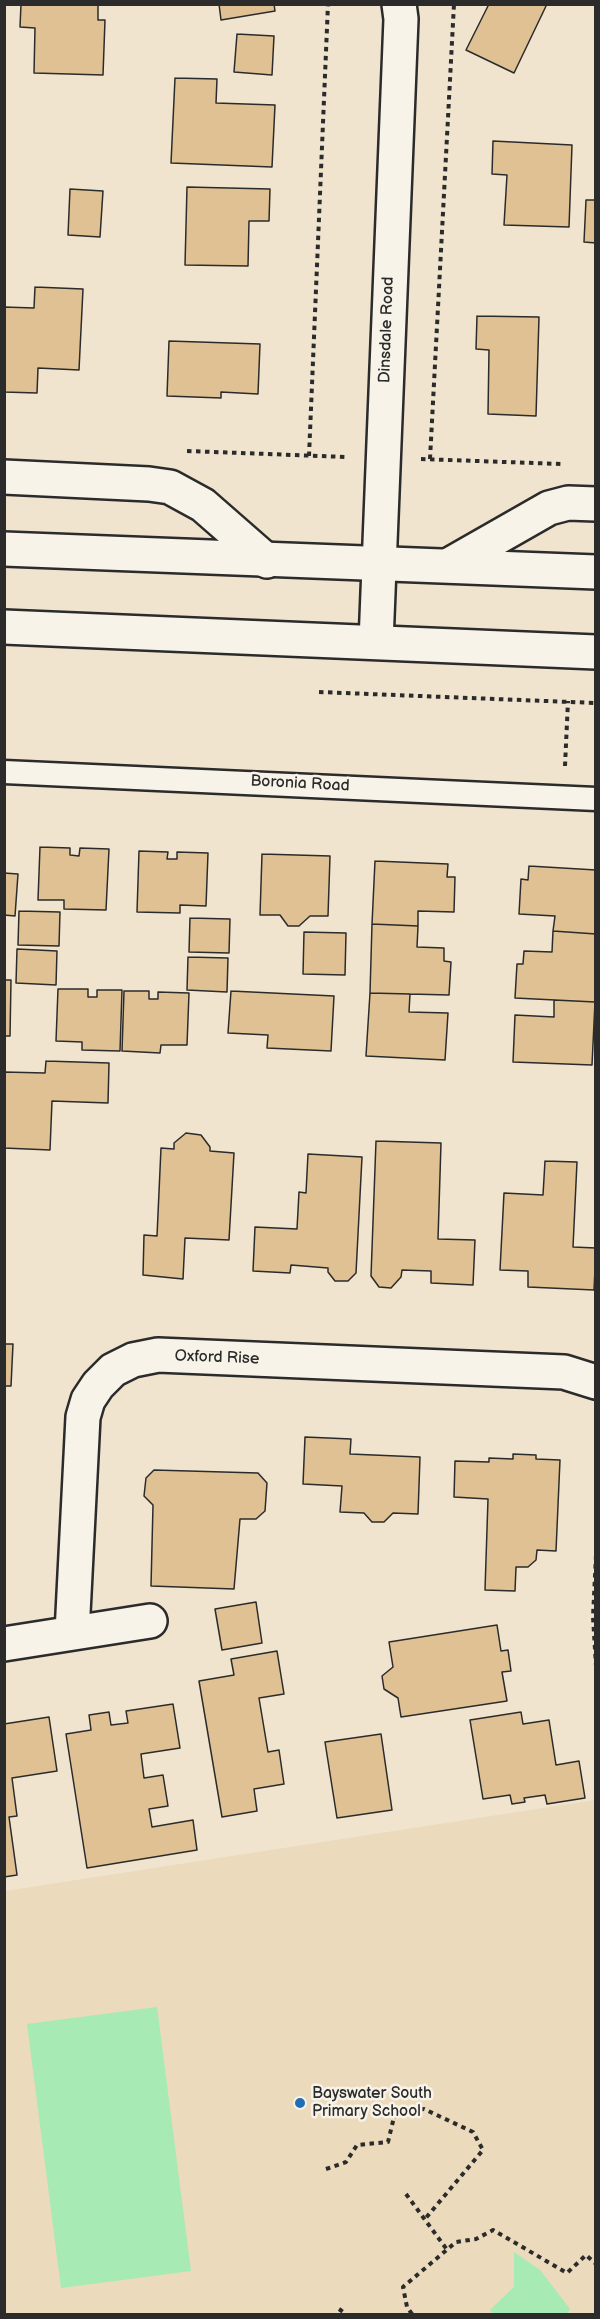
<!DOCTYPE html>
<html>
<head>
<meta charset="utf-8">
<style>
	body { margin:0 }
	#map { position:relative; width:600px; height:2319px; overflow:hidden; background:#f0e4ce; font-family:"Balsamiq Sans",sans-serif }
	canvas { display:block }
	.frame { position:absolute; inset:0; border:6px solid #2b2b2b; pointer-events:none }
</style>
</head>
<body>
<div id="map">
<canvas width="600" height="2319"></canvas>
<div class="frame"></div>
</div>
<script>
const ctx = document.querySelector('canvas').getContext('2d');
ctx.lineJoin = 'round';
function fillPath(path, color) { ctx.fillStyle = color; ctx.fill(path, 'evenodd'); }
const shape = rows => new Path2D(rows.map(r => 'M' + r).join(''));
function trace(path, color, width, dash) { ctx.strokeStyle = color; ctx.lineWidth = width; ctx.lineCap = dash ? 'butt' : 'round'; ctx.setLineDash(dash || []); ctx.stroke(path); }
function drawText(font, color, halo, rows, align = 'center') {
  ctx.font = font + ' "Balsamiq Sans",sans-serif'; ctx.lineWidth = 5; ctx.setLineDash([]); ctx.textBaseline = 'middle'; ctx.strokeStyle = halo; ctx.fillStyle = color; for (const [text, x, y, turn = 0] of rows) {
    ctx.save(); ctx.translate(x, y); ctx.rotate((+turn || 0) * Math.PI / 180); ctx.textAlign = isNaN(turn) ? turn : align; if (halo) ctx.strokeText(text, 0, 0); ctx.fillText(text, 0, 0); ctx.restore();
  }
}
fillPath(shape([
	[595,1800,595,2314,5,2314,5,1891]
]), '#ebdabc');
fillPath(shape([
	[157,2007,191,2271,61,2288,27,2024],
	[514,2252,540,2270,570,2309,567,2314,493,2314,490,2310,514,2287]
]), '#a7eab3');
const building = shape([
	[21,4,98,4,98,20,105,20,103,75,34,73,35,28,20,27,21,4],
	[219,4,274,4,275,11,221,20,219,4],
	[489,4,547,4,514,73,466,50,489,4],
	[237,34,274,36,272,75,234,72,237,34],
	[175,78,217,79,216,103,275,105,272,167,171,163,175,78],
	[493,141,572,145,569,227,504,225,507,175,492,174,493,141],
	[187,187,270,189,269,221,249,221,248,266,185,265,187,187],
	[70,189,103,191,100,237,68,235,70,189],
	[586,200,596,200,596,243,584,242,586,200],
	[35,287,83,289,79,370,38,368,37,393,4,392,4,307,34,308,35,287],
	[477,316,539,317,536,416,488,414,489,350,476,349,477,316],
	[169,341,260,344,258,394,221,392,221,398,167,396,169,341],
	[40,847,70,848,70,855,79,856,80,848,109,849,106,910,64,909,64,900,38,900,40,847],
	[139,851,168,852,167,859,177,859,177,852,208,853,206,906,180,905,180,913,137,912,139,851],
	[262,854,330,856,328,916,310,916,299,926,288,926,280,915,260,915,262,854],
	[375,861,448,864,447,877,455,877,454,912,418,911,418,926,372,924,375,861],
	[529,866,596,870,596,934,553,931,555,916,519,914,521,879,528,880,529,866],
	[4,873,18,874,15,916,4,915,4,873],
	[19,911,60,912,59,946,18,945,19,911],
	[190,918,230,919,229,953,189,952,190,918],
	[372,924,418,926,417,947,444,948,444,961,451,962,449,995,370,993,372,924],
	[553,931,596,934,595,1002,515,998,517,964,523,964,524,951,552,952,553,931],
	[304,932,346,933,345,975,303,974,304,932],
	[17,949,57,951,56,985,16,983,17,949],
	[188,957,228,958,227,992,187,990,188,957],
	[4,980,11,980,10,1036,4,1036,4,980],
	[58,989,88,989,88,997,97,997,97,990,122,990,120,1051,82,1050,82,1042,56,1041,58,989],
	[124,991,149,991,149,999,158,999,158,992,189,993,187,1045,161,1045,160,1053,122,1051,124,991],
	[231,991,334,996,331,1051,267,1048,268,1035,228,1033,231,991],
	[370,993,410,994,409,1012,448,1013,445,1060,366,1056,370,993],
	[554,1000,595,1002,592,1065,513,1062,515,1015,554,1017,554,1000],
	[46,1061,109,1063,108,1103,52,1101,50,1150,4,1148,4,1072,45,1073,46,1061],
	[186,1133,201,1135,210,1147,210,1151,234,1153,229,1240,185,1238,183,1279,143,1275,144,1235,157,1236,161,1148,174,1149,174,1143,186,1133],
	[376,1141,441,1143,438,1239,475,1240,473,1285,431,1283,431,1271,402,1270,401,1277,391,1288,379,1287,371,1276,376,1141],
	[308,1154,362,1157,356,1273,348,1281,335,1281,328,1272,328,1268,291,1265,290,1273,253,1271,255,1227,297,1229,299,1192,306,1193,308,1154],
	[545,1161,577,1162,573,1247,596,1248,594,1290,528,1287,528,1271,500,1270,504,1193,543,1195,545,1161],
	[4,1344,13,1344,11,1386,4,1386,4,1344],
	[305,1437,351,1439,350,1454,420,1457,418,1514,393,1513,384,1522,372,1522,364,1513,340,1512,342,1486,303,1484,305,1437],
	[513,1454,536,1455,536,1459,560,1460,556,1551,537,1550,536,1560,528,1567,516,1567,515,1591,485,1590,488,1499,454,1497,455,1461,489,1462,489,1458,513,1459,513,1454],
	[154,1470,258,1473,267,1483,265,1511,256,1519,240,1519,234,1589,151,1586,153,1505,144,1496,146,1478,154,1470],
	[256,1602,262,1643,222,1650,215,1609,256,1602],
	[497,1625,501,1651,508,1650,511,1671,502,1672,507,1701,401,1717,398,1698,384,1689,382,1676,393,1667,389,1642,497,1625],
	[277,1651,284,1694,259,1698,268,1752,279,1750,284,1784,254,1789,257,1811,222,1817,199,1681,234,1675,231,1659,277,1651],
	[173,1704,180,1748,141,1754,144,1778,163,1775,168,1806,149,1809,152,1827,193,1820,197,1850,87,1868,66,1734,91,1730,89,1715,109,1712,111,1725,128,1723,126,1711,173,1704],
	[521,1712,523,1724,549,1720,556,1765,579,1761,585,1798,547,1804,545,1795,524,1798,525,1802,512,1804,510,1795,483,1799,470,1720,521,1712],
	[49,1717,57,1771,12,1778,17,1816,9,1817,17,1875,4,1877,4,1724,49,1717],
	[381,1734,392,1810,337,1818,325,1742,381,1734]
]);
fillPath(building, '#e0c193');
trace(building, '#2b2b2b', 1.5);
const service = shape([
	[4,772,596,799]
]);
const minor = shape([
	[4,477,149,484,170,487,203,505,267,561],
	[449,565,549,508,568,503,596,504],
	[376,642,401,19,399,4],
	[72,1633,83,1417,88,1400,98,1385,113,1370,133,1360,158,1355,564,1372,596,1382],
	[4,1644,150,1621]
]);
const primary = shape([
	[4,549,596,572],
	[4,627,596,652]
]);
trace(service, '#2b2b2b', 27);
trace(minor, '#2b2b2b', 38);
trace(primary, '#2b2b2b', 38);
trace(shape([
	[187,451,347,457],
	[309,456,328,4],
	[421,459,561,464],
	[430,459,454,4],
	[319,692,596,703],
	[565,766,568,701],
	[596,1555,593,1617,596,1666],
	[326,2169,346,2162,357,2145,388,2142,394,2117,406,2111,424,2109,473,2132,483,2150,425,2219],
	[406,2194,448,2251],
	[339,2309,346,2314],
	[412,2314,407,2307,403,2287,456,2242,476,2239,493,2230,567,2273,586,2255,596,2264]
]), '#2b2b2b', 4, [4.5, 4.5]);
trace(service, '#f7f3e8', 22);
trace(minor, '#f7f3e8', 33);
trace(primary, '#f7f3e8', 33);
for (const [x, y, r, color] of [
	[300,2103,6,"#1f6fb2"]
]) { const dot = new Path2D(); dot.arc(x, y, r, 0, 2 * Math.PI); ctx.fillStyle = color; ctx.fill(dot); trace(dot, '#f7f3e8', 2); }
drawText('16px', '#2b2b2b', '#f7f3e8', [
	["Dinsdale Road",387,330,-88],
	["Boronia Road",300,784,3],
	["Oxford Rise",217,1358,2]
]);
drawText('16px', '#2b2b2b', '#f7f3e8', [
	["Bayswater South",312,2094],
	["Primary School",312,2112]
], 'left');
</script>
</body>
</html>
